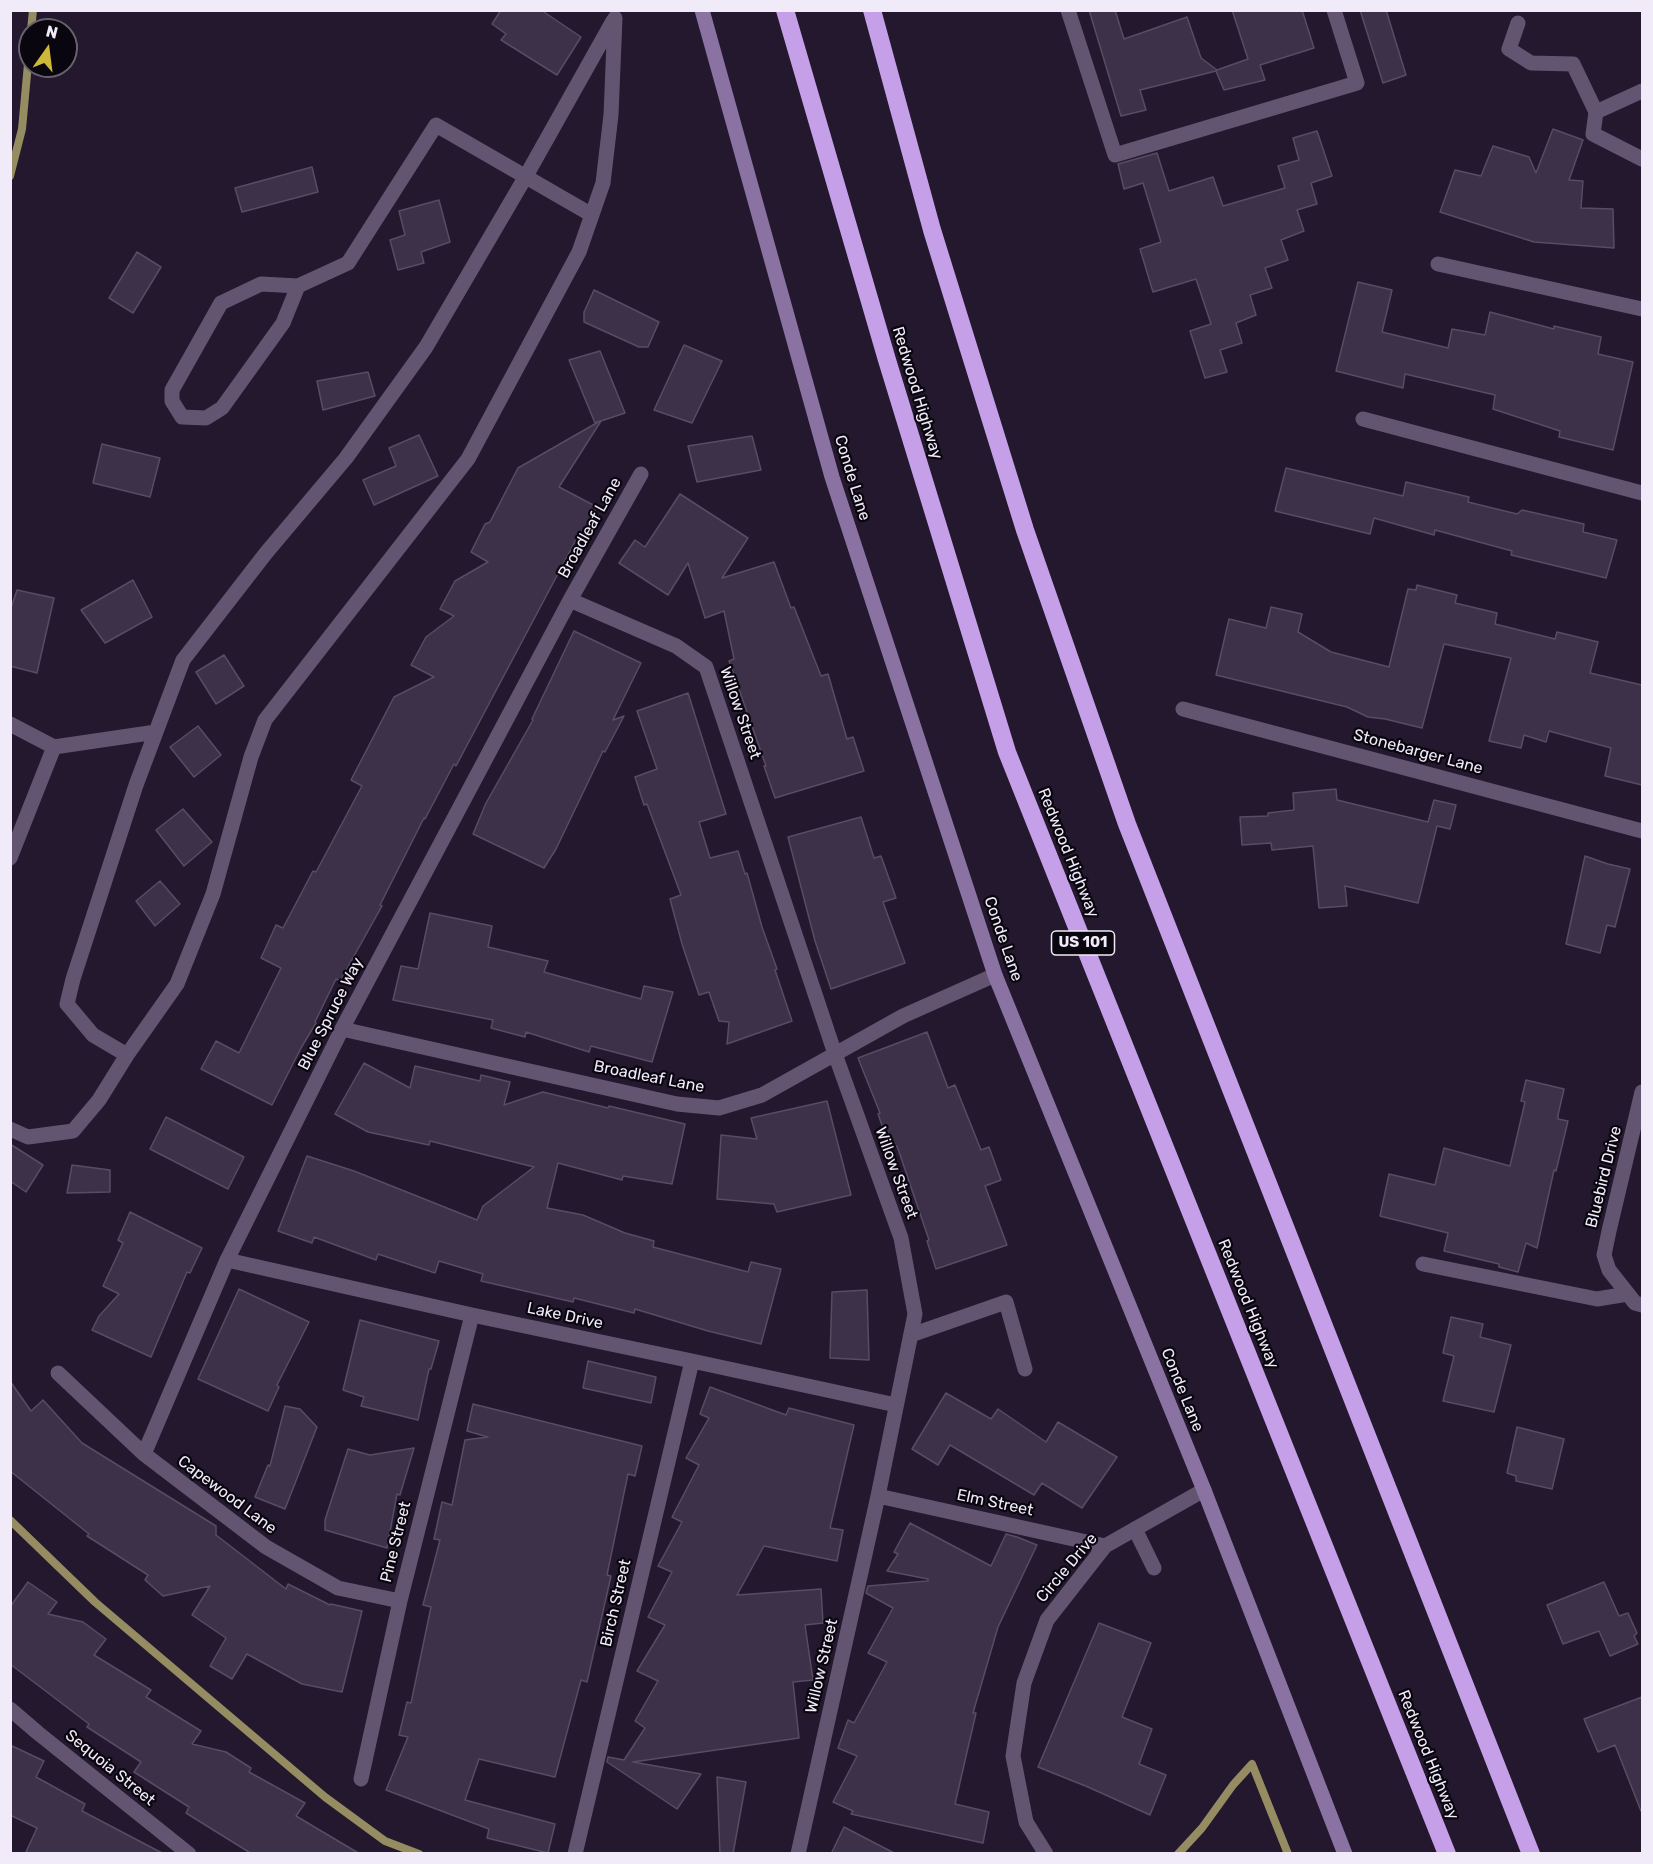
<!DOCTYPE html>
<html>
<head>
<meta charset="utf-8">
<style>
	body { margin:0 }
	#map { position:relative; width:1653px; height:1864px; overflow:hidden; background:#23182d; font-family:Rubik,sans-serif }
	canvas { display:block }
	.frame { position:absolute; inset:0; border:12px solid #f1eaf9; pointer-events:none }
	.north { position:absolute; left:18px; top:18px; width:60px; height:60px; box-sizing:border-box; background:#0a060f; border:2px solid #66616d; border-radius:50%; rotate:14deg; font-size:16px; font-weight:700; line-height:24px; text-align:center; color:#f1eaf9 }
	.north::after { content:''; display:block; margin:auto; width:21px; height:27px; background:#cdb938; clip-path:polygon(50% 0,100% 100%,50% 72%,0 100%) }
</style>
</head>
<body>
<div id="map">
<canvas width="1653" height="1864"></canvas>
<div class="frame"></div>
<div class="north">N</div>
</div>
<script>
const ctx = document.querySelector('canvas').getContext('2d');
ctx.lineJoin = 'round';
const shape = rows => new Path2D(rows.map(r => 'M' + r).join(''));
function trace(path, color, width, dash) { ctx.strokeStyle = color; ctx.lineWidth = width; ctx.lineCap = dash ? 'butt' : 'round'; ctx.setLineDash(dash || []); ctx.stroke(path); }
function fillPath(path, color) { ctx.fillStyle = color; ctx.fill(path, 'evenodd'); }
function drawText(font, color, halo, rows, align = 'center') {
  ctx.font = font + ' Rubik,sans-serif'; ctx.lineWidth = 4.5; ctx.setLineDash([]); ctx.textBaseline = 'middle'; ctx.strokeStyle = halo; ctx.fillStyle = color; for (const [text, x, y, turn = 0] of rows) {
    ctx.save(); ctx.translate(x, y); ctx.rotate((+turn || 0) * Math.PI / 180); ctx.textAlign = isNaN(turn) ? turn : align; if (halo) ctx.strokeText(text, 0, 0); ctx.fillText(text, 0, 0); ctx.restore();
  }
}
trace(shape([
	[31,30,33,10],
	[10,176,22,129,30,42],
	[10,1520,95,1602,325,1797,385,1841,419,1854],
	[1178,1854,1202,1828,1233,1785,1252,1764,1288,1854]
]), '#958c61', 8);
const building = shape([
	[501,10,541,10,581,37,557,75,501,40,506,34,492,24,501,10],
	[1089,10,1115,10,1124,39,1187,17,1201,58,1217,70,1248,59,1232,10,1302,10,1314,48,1260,65,1265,80,1224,90,1216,71,1140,90,1146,110,1121,116,1089,10],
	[1360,10,1386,10,1406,75,1383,83,1360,10],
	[1553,129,1583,140,1569,180,1583,181,1581,208,1613,209,1614,248,1534,242,1440,212,1455,170,1481,176,1493,146,1529,157,1536,173,1553,129],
	[1317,131,1332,176,1311,183,1317,204,1297,210,1304,231,1281,240,1288,260,1265,268,1272,288,1250,295,1256,315,1236,323,1242,343,1220,350,1227,372,1205,378,1190,331,1211,324,1196,279,1153,292,1140,249,1161,242,1143,183,1124,189,1118,164,1157,153,1169,191,1213,177,1223,206,1285,188,1278,166,1299,160,1293,138,1317,131],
	[312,167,318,192,242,212,235,188,312,167],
	[439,200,450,242,421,252,424,263,398,270,390,240,405,235,399,211,439,200],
	[137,252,161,267,133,313,109,298,137,252],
	[1358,282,1392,290,1382,332,1448,348,1452,329,1485,335,1490,312,1554,329,1554,326,1601,337,1598,354,1633,362,1613,450,1559,437,1560,431,1493,409,1495,395,1405,374,1403,388,1336,371,1358,282],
	[594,290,659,322,648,347,639,347,584,322,584,312,594,290],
	[684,345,722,361,692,423,654,410,684,345],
	[600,351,625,413,601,421,559,487,597,507,581,538,578,536,456,766,454,764,425,819,424,818,380,905,382,906,340,981,336,979,315,1022,316,1023,301,1048,272,1105,201,1069,216,1041,239,1053,281,968,261,958,276,925,283,928,313,871,316,872,362,786,351,780,394,697,434,677,411,665,426,637,454,616,440,609,455,581,488,562,471,552,485,524,490,522,518,468,600,421,595,423,569,360,600,351],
	[368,372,375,396,323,410,317,381,368,372],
	[419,435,438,476,374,505,363,480,396,466,389,448,419,435],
	[752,436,761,470,697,482,688,446,752,436],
	[102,444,160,458,150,497,93,483,102,444],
	[1286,468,1403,496,1406,482,1469,497,1468,502,1517,514,1522,510,1584,524,1583,532,1617,540,1606,578,1511,555,1512,551,1435,530,1434,535,1374,518,1370,534,1275,511,1286,468],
	[680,494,748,538,722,578,774,562,791,608,794,607,821,676,828,674,847,739,853,737,864,771,775,798,764,766,766,766,729,661,734,659,724,611,705,618,688,563,668,595,619,563,635,540,645,547,680,494],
	[133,580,152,617,105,643,81,610,133,580],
	[1417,585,1457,595,1455,603,1497,613,1495,624,1555,639,1557,632,1598,642,1590,673,1642,685,1642,785,1605,776,1611,748,1549,731,1546,742,1524,735,1521,748,1489,741,1511,658,1444,644,1422,728,1385,719,1368,717,1347,707,1216,675,1229,619,1266,628,1271,607,1302,614,1298,632,1331,652,1389,667,1408,589,1416,590,1417,585],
	[17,590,54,598,37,673,10,666,10,611,17,590],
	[574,631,641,663,613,720,624,716,605,752,603,751,556,849,544,868,473,834,486,803,533,720,532,719,574,631],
	[224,655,244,686,216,704,196,672,224,655],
	[688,693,726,814,699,822,710,858,738,851,745,874,747,873,762,927,777,969,775,970,792,1021,727,1044,729,1022,719,1021,709,992,699,995,682,944,670,899,681,895,647,804,644,805,635,777,657,769,637,711,688,693],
	[198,726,221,755,194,777,170,747,198,726],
	[1336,789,1337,800,1428,822,1434,800,1456,805,1450,829,1437,826,1418,903,1345,886,1347,906,1319,908,1313,846,1272,850,1271,843,1242,845,1240,817,1268,816,1268,813,1294,810,1293,793,1336,789],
	[183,809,212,842,184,866,156,830,183,809],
	[861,817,874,858,881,856,896,898,883,902,905,963,831,989,815,941,788,837,861,817],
	[1585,856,1608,864,1630,869,1615,927,1607,925,1600,953,1566,944,1585,856],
	[160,881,180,904,155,926,136,901,160,881],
	[430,913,492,926,488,947,548,961,544,972,641,999,644,986,673,992,652,1062,591,1046,589,1052,526,1032,525,1037,491,1028,493,1020,393,1000,401,966,418,969,430,913],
	[927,1032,948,1088,955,1085,981,1150,989,1147,1001,1180,985,1186,1007,1245,936,1269,927,1241,929,1240,897,1146,890,1148,878,1114,880,1113,858,1058,927,1032],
	[364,1063,410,1088,415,1066,480,1081,481,1075,510,1082,504,1105,543,1092,608,1108,609,1106,685,1124,672,1184,623,1176,622,1180,558,1163,547,1208,583,1215,625,1233,654,1241,653,1247,748,1272,751,1262,781,1269,761,1344,708,1331,635,1309,634,1313,574,1298,573,1302,481,1281,483,1274,439,1261,435,1273,378,1254,376,1260,314,1237,312,1243,278,1231,307,1156,354,1171,477,1220,483,1206,534,1167,430,1141,429,1145,368,1132,335,1114,364,1063],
	[1526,1080,1564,1089,1558,1115,1558,1119,1568,1121,1556,1171,1554,1170,1537,1248,1526,1243,1518,1272,1499,1267,1499,1264,1444,1251,1448,1233,1380,1216,1389,1174,1435,1185,1444,1148,1510,1166,1525,1102,1521,1101,1526,1080],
	[827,1101,851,1195,777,1212,774,1204,717,1199,721,1135,757,1139,751,1118,827,1101],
	[166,1117,244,1157,228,1189,150,1149,166,1117],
	[10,1144,43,1165,26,1192,10,1181,10,1144],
	[72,1165,110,1170,110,1192,67,1193,72,1165],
	[130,1212,202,1248,190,1273,187,1272,151,1357,92,1330,99,1316,119,1294,103,1286,123,1243,118,1240,130,1212],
	[239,1289,309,1322,277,1385,279,1387,268,1411,198,1379,239,1289],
	[867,1290,869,1360,830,1358,832,1292,867,1290],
	[1451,1317,1483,1324,1480,1337,1511,1345,1494,1412,1443,1401,1454,1356,1443,1353,1451,1317],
	[360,1320,439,1341,431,1369,429,1369,418,1420,361,1406,364,1397,343,1390,360,1320],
	[588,1361,656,1377,651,1403,583,1388,588,1361],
	[10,1381,31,1411,43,1400,82,1443,216,1526,216,1535,286,1589,288,1584,330,1605,331,1604,362,1611,342,1692,302,1684,247,1654,232,1679,210,1666,226,1638,192,1615,210,1586,163,1596,145,1580,148,1575,87,1536,89,1534,10,1471,10,1381],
	[710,1387,786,1415,789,1408,854,1425,830,1528,843,1530,837,1561,764,1546,737,1595,821,1589,823,1623,805,1625,813,1680,793,1682,799,1738,633,1762,701,1774,677,1809,607,1762,608,1757,624,1760,645,1728,635,1721,658,1681,637,1671,665,1625,648,1617,672,1572,658,1566,682,1522,672,1517,699,1465,686,1458,709,1418,700,1414,710,1387],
	[946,1393,991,1419,998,1409,1046,1442,1058,1422,1117,1457,1082,1508,1042,1483,1034,1495,950,1445,938,1465,912,1449,946,1393],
	[473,1404,642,1446,635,1476,628,1474,607,1575,611,1576,587,1682,581,1680,555,1777,479,1759,465,1800,555,1824,548,1853,487,1838,489,1829,386,1790,408,1737,399,1735,407,1702,411,1703,431,1607,423,1605,440,1540,434,1539,442,1502,452,1505,465,1440,488,1437,467,1431,473,1404],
	[285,1406,300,1409,317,1427,285,1509,255,1497,268,1465,270,1466,285,1406],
	[1517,1427,1564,1439,1552,1489,1516,1481,1516,1476,1507,1473,1517,1427],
	[414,1448,400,1495,397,1494,387,1548,325,1530,325,1520,348,1449,370,1455,414,1448],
	[910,1523,991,1566,1006,1534,1017,1537,1037,1545,998,1627,973,1713,976,1713,955,1804,989,1812,983,1843,851,1814,853,1811,833,1802,857,1756,838,1748,848,1720,854,1723,887,1662,868,1653,893,1608,866,1593,868,1586,928,1581,928,1579,887,1571,898,1554,894,1552,910,1523],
	[28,1582,57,1602,48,1614,83,1622,106,1639,94,1655,151,1690,146,1697,201,1731,192,1744,226,1752,251,1768,249,1772,305,1803,296,1816,360,1854,252,1854,186,1813,189,1807,134,1772,141,1762,87,1727,89,1724,10,1664,10,1607,28,1582],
	[1604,1582,1619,1616,1628,1613,1637,1633,1634,1636,1638,1644,1610,1656,1599,1631,1563,1644,1547,1605,1604,1582],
	[1099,1623,1151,1643,1122,1717,1152,1729,1139,1764,1166,1775,1150,1815,1088,1787,1038,1767,1099,1623],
	[1642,1697,1642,1811,1641,1811,1615,1745,1598,1752,1584,1719,1642,1697],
	[10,1745,44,1761,36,1777,85,1804,82,1811,164,1854,25,1854,37,1828,10,1815,10,1745],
	[717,1777,746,1782,733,1854,720,1854,717,1777],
	[844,1827,896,1854,831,1854,844,1827]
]);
fillPath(building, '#3c3148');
trace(building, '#584c64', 1.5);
trace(shape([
	[1068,10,1115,155,1357,83,1334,10],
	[1518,23,1509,49,1531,63,1573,64,1596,112],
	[1642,91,1596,112,1593,134,1642,159],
	[1438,264,1642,309],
	[298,286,283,323,222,408,206,418,182,417,172,401,172,390,221,303,261,284,298,286,348,263,436,125,592,215],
	[1363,419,1642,493],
	[1183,709,1642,831],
	[10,724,54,747],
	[10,858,54,747,156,732],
	[127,1055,93,1035,67,1004,73,979,136,785,183,660,266,553,346,458,426,347,526,176,613,21],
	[10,1129,28,1137,73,1131,99,1100,127,1055,177,984,213,894,251,757,265,720,468,459,579,252,603,183,611,115,615,18],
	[1423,1264,1597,1299,1628,1294],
	[911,1335,1006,1302,1025,1369],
	[1135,1529,1154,1568]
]), '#635572', 15);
trace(shape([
	[570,600,676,646,706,667,835,1054,901,1238,915,1314,878,1496,798,1854],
	[342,1029,677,1104,719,1108,762,1095,903,1016,995,975],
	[1642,1092,1609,1231,1604,1255,1609,1270,1635,1303,1642,1305],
	[227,1260,472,1315,692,1361,896,1405],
	[58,1373,144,1454,266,1547,338,1588,400,1601],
	[144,1454,227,1260,342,1029,570,600,641,474],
	[878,1496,1105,1546],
	[10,1709,38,1733,189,1854],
	[361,1779,400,1601,472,1315],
	[575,1854,692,1361],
	[1046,1854,1026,1822,1013,1756,1024,1683,1047,1620,1105,1546,1204,1490]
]), '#635572', 15);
trace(shape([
	[702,10,832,477,995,975,1204,1490,1345,1854]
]), '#8a73a2', 15);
trace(shape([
	[785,10,887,360,1007,752,1447,1854],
	[872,10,932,230,1025,530,1127,824,1531,1854]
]), '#c5a0e9', 18);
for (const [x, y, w] of [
	[1083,943,63]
]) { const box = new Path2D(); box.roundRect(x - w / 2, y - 12, w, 24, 4.5); ctx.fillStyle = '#0a060f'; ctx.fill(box); trace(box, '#f1eaf9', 1.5); }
drawText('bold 15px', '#f1eaf9', null, [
	["US 101",1083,943]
]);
drawText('16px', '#f1eaf9', '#0a060f', [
	["Redwood Highway",917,393,73],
	["Conde Lane",852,478,73],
	["Broadleaf Lane",590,528,-61],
	["Willow Street",740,713,71],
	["Stonebarger Lane",1418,752,15],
	["Redwood Highway",1068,853,68],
	["Conde Lane",1003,939,71],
	["Blue Spruce Way",331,1014,-63],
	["Broadleaf Lane",649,1077,11],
	["Willow Street",896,1173,70],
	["Bluebird Drive",1604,1177,-76],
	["Redwood Highway",1248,1304,68],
	["Lake Drive",565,1316,12],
	["Conde Lane",1182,1390,68],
	["Capewood Lane",227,1495,37],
	["Elm Street",995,1503,12],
	["Pine Street",396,1542,-76],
	["Circle Drive",1067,1568,-50],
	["Birch Street",616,1603,-77],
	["Willow Street",822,1666,-77],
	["Redwood Highway",1428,1755,68],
	["Sequoia Street",110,1768,39]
]);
</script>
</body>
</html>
